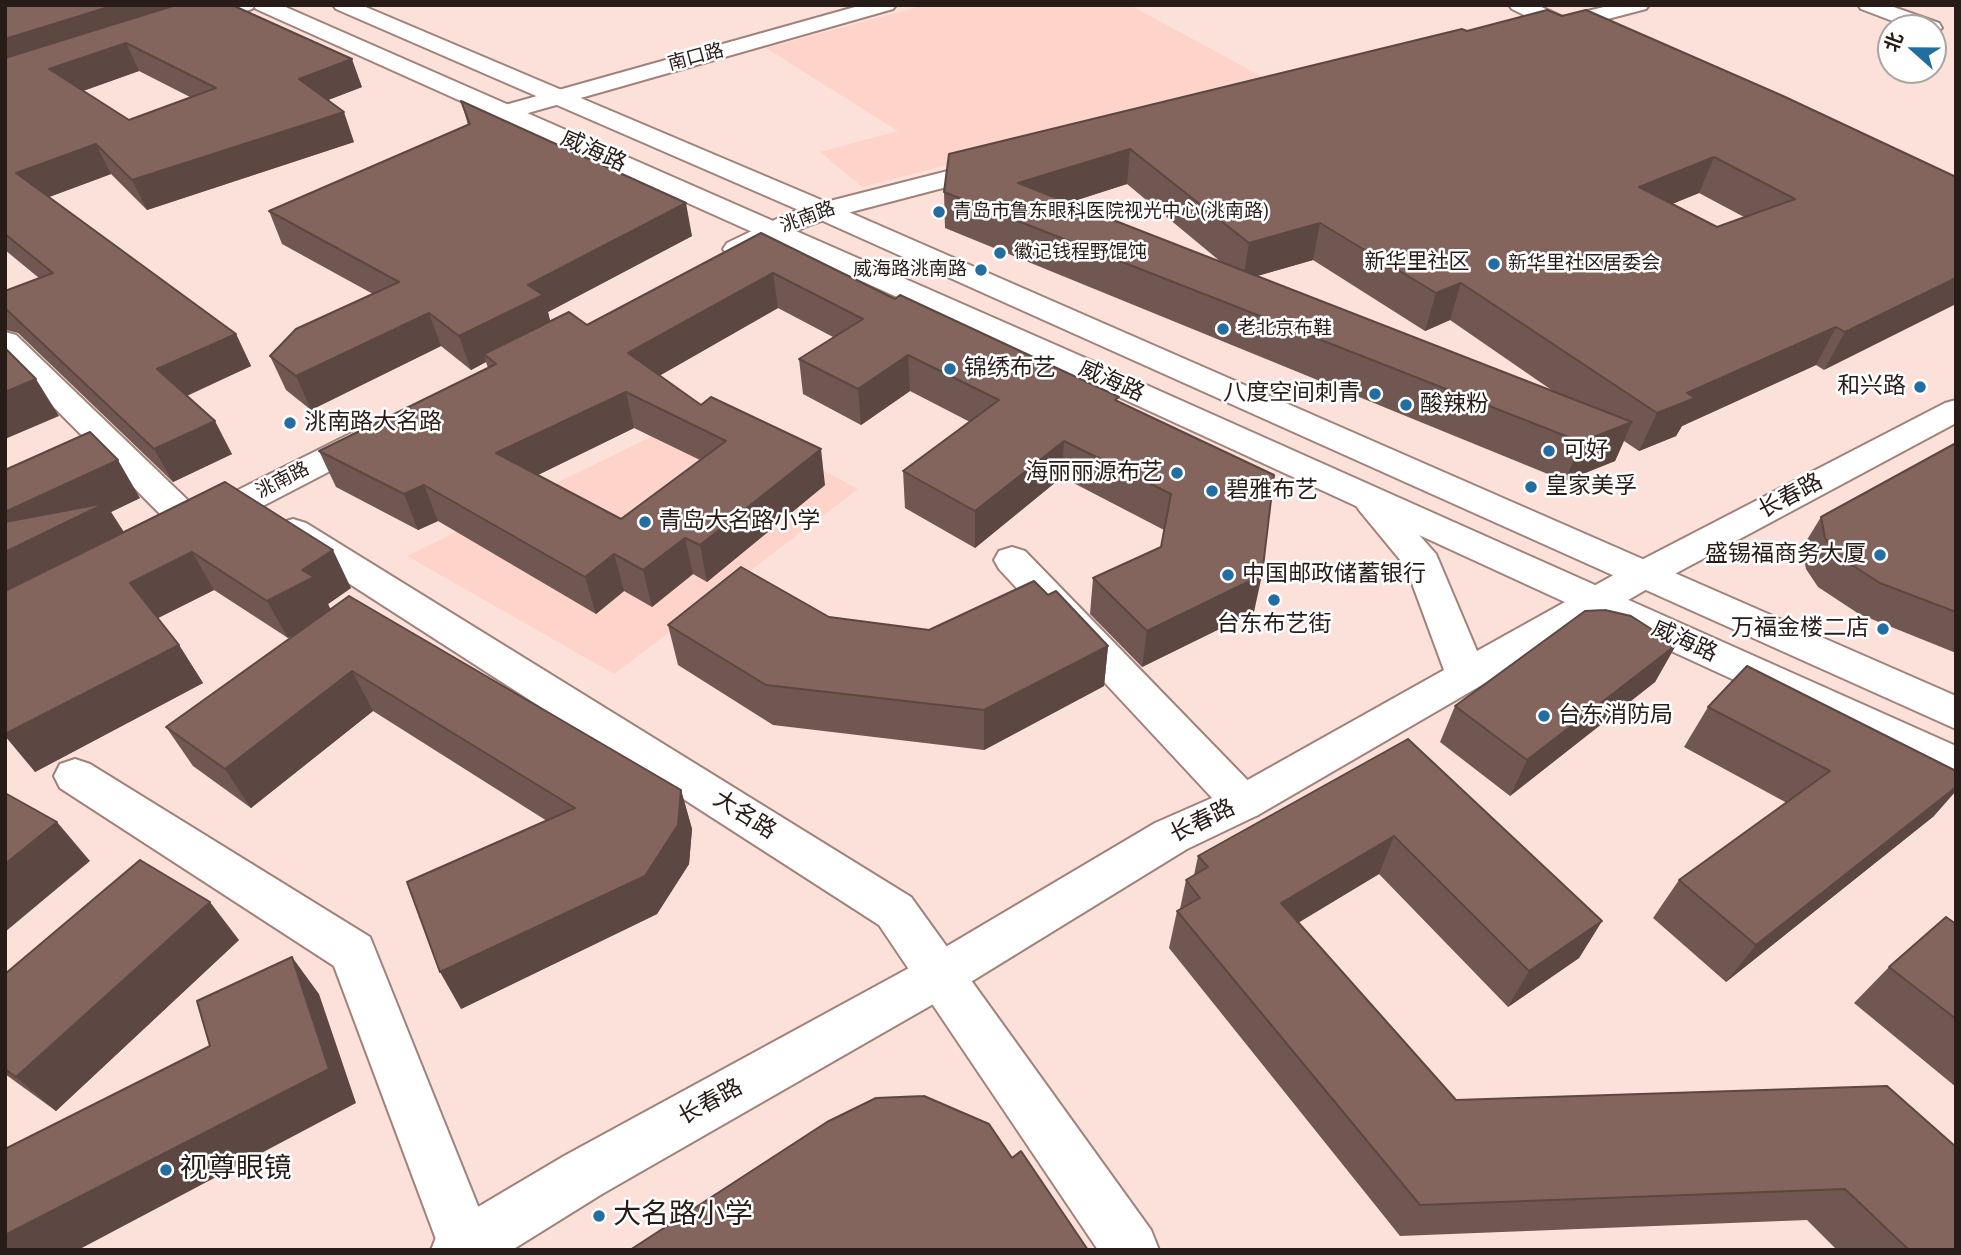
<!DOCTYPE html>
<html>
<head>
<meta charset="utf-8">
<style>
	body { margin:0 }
	#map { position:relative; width:1961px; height:1255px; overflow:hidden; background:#fce1da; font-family:"Roboto Condensed","Noto Sans SC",sans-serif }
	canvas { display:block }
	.frame { position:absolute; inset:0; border:7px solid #281c19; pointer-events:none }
	.north { position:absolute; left:1877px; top:14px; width:70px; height:70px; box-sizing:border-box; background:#fff; border:2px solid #a9a4a3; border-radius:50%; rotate:291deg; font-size:19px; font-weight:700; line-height:28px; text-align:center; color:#281c19 }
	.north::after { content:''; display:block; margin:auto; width:24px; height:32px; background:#236ea1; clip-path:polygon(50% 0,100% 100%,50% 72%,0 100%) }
</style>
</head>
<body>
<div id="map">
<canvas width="1961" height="1255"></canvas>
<div class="frame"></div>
<div class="north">北</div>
</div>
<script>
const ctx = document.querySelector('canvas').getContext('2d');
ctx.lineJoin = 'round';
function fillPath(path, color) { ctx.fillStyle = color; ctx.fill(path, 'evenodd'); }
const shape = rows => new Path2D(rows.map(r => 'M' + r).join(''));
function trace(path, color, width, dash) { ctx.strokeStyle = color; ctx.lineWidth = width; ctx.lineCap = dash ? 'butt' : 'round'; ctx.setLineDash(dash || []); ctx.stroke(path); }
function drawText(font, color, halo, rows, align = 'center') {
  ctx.font = font + ' "Roboto Condensed","Noto Sans SC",sans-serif'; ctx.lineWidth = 5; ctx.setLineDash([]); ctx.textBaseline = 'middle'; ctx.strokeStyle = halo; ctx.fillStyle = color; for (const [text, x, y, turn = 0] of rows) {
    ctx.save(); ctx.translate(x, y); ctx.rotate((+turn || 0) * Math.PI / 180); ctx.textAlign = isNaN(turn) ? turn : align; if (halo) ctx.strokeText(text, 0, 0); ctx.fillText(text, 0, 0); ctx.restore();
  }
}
fillPath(shape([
	[925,5,1130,5,1270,81,862,187,820,152,898,131,766,48],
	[708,409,858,489,614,674,407,556]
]), '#fed3c9');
const minor = shape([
	[223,5,255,5,252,9,187,30,179,29,176,24,179,19,223,5],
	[862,5,896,5,893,9,514,117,506,119,498,117,494,112,498,107,862,5],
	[1509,5,1537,5,1563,17,1612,5,1649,5,1646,9,1581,26,1586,31,1583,36,1575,37,1558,31,1546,34,1538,33,1535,28,1540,23,1512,9,1509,5],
	[1858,5,1888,5,1939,23,1942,28,1933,34,1933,28,1911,28,1861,9,1858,5],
	[995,159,1004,162,1008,167,1004,172,832,217,807,226,747,255,737,257,727,255,723,249,727,243,787,214,814,205,995,159],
	[5,332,16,335,198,510,360,429,372,426,384,429,389,436,384,443,207,535,194,539,181,535,5,358,5,332],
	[293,519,306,523,911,897,1151,1230,1159,1250,1098,1250,879,925,280,539,275,531,280,523,293,519],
	[1012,547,1025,551,1258,791,1265,803,1258,815,1243,821,1228,815,999,569,994,560,999,551,1012,547],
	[75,759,90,764,370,937,494,1246,492,1250,440,1250,334,966,60,788,54,776,60,764,75,759]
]);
const secondary = shape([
	[1956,400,1956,423,1654,585,1258,815,1187,849,956,991,602,1194,512,1250,431,1250,439,1230,564,1156,922,961,1155,823,1228,791,1444,670,1406,567,1359,510,1354,502,1359,494,1371,491,1383,494,1436,554,1477,651,1628,567,1945,403,1956,400]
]);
const primary = shape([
	[253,5,281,5,1115,371,1956,746,1956,782,1093,385,256,9,253,5],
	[333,5,361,5,812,196,1956,696,1956,729,794,208,336,9,333,5]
]);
trace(minor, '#a1827a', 4);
trace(secondary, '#a1827a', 4);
trace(primary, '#a1827a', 4);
fillPath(minor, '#fff');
fillPath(secondary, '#fff');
fillPath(primary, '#fff');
fillPath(shape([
	[5,5,362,87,328,100,354,142,147,210,111,174,49,197,236,334,251,366,187,396,232,454,173,482,18,333,6,330,5,328,5,291,39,278,5,250],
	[139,71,190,97,129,120,83,91],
	[1467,31,1956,177,1824,370,1816,365,1682,426,1676,436,1639,451,1624,441,1615,461,1565,481,945,228,944,192],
	[1127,184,1221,262,1068,203],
	[1699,193,1744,217,1717,227,1672,204],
	[1313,260,1425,331,1450,320,1553,391,1257,276],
	[461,101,692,236,548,312,550,321,587,325,761,233,895,299,1118,402,1254,612,1142,667,1090,614,1093,578,1161,547,1164,530,1062,477,975,548,905,508,903,471,970,422,910,391,861,425,803,394,799,359,833,337,778,308,659,376,701,405,825,485,707,582,693,574,652,607,624,591,596,614,438,521,418,530,336,487,319,451,488,368,486,362,471,370,441,346,311,410,286,390,270,356,373,294,282,244,269,211,468,125],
	[634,428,700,460,621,519,538,475],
	[1956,443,1956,653,1859,614,1818,587,1806,569,1802,548,1821,517],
	[5,470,140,498,111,512,124,532,351,588,328,604,330,609,681,790,692,829,689,864,657,914,461,1009,547,821,373,711,251,808,193,766,166,727,294,635,288,638,214,590,158,618,179,645,203,683,35,772],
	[1048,595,1108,646,1104,686,984,750,773,725,678,665,668,625,829,617,929,630],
	[1676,645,1655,682,1510,796,1440,742,1455,706],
	[1708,707,1934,816,1726,982,1653,918,1679,880,1787,803,1684,747],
	[1408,739,1602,921,1579,958,1508,1007,1379,874,1298,923,1456,1100,1887,1086,1956,1250,1837,1250,1807,1220,1400,1236,1169,948,1177,911,1180,909,1186,880,1194,875,1198,856],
	[1956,924,1956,1087,1854,1003,1889,967],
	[239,940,56,1111,5,1074,5,974]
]), '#715751');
fillPath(shape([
	[115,5,193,5,5,71,5,39],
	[126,43,139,71,63,98,49,69],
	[352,59,362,87,310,107,299,79],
	[344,112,354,142,147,210,132,180],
	[96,144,111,174,33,203,16,173],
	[1130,149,1127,184,1017,219,1018,183],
	[1714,157,1699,193,1625,223,1639,187],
	[686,203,692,236,548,312,552,329,484,354,486,362,471,370,459,336,528,285],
	[1320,223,1313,260,1243,280,1249,243],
	[773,273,778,308,636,389,628,353],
	[1956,278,1956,304,1824,370,1845,332],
	[1461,283,1450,320,1425,331,1436,293],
	[429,313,441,346,311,410,296,376],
	[1836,327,1816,365,1682,426,1676,436,1639,451,1657,413,1687,393],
	[236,334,251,366,174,401,157,369],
	[908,355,910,391,861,425,858,389],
	[36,379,59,416,5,439,5,392],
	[626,392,634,428,509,489,496,453],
	[215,421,232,454,173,482,154,449],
	[1632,422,1615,461,1565,481,1581,442],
	[1064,441,1062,477,975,548,975,511],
	[821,449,825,485,707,582,700,545],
	[118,460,140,498,111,512,129,541,5,603,5,512],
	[424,485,438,521,418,530,404,494],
	[685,538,693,574,652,607,643,570],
	[333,550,351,588,328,604,333,614,288,638,267,601,302,570],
	[192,552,214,590,154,620,130,583],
	[614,554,624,591,596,614,585,577],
	[1262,575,1254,612,1142,667,1147,631],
	[179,645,203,683,35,772,5,736,5,734],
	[1676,645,1655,682,1510,796,1527,760],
	[1108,646,1104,686,984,750,984,710],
	[352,671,373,711,251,808,225,769],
	[1956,787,1956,791,1934,816,1726,982,1756,945],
	[681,790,692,829,689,864,657,914,461,1009,440,972],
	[57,822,90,861,5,932,5,864],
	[1394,836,1379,874,1269,940,1281,903],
	[210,902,239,940,56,1111,16,1077],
	[1602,921,1579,958,1508,1007,1529,971],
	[292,957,319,994,356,1103,78,1250,5,1250,5,1235,329,1069]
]), '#5c4742');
const building = shape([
	[5,5,115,5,5,39,5,5],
	[176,5,232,5,352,59,299,79,344,112,132,180,96,144,16,173,236,334,157,369,215,421,154,449,5,308,5,291,53,273,5,234,5,58,176,5],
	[126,43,216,88,129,120,49,69,126,43],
	[1547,10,1562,16,1586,10,1783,96,1956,177,1956,278,1845,332,1836,327,1687,393,1695,398,1657,413,1461,283,1436,293,1320,223,1249,243,1130,149,1018,183,1632,422,1581,442,944,192,949,154,1462,29,1467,31,1547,10],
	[1714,157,1795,199,1717,227,1639,187,1714,157],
	[461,101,686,203,528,285,543,295,459,336,429,313,296,376,270,356,296,329,399,282,269,211,470,124,461,101],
	[761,233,895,299,900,295,1119,397,1115,400,1274,475,1262,575,1147,631,1093,578,1161,547,1171,494,1064,441,975,511,903,471,999,400,908,355,858,389,799,359,863,319,773,273,628,353,701,405,711,397,821,449,700,545,685,538,643,570,614,554,585,577,424,485,404,494,319,451,496,364,484,354,569,312,587,325,761,233],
	[626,392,726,441,621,519,496,453,626,392],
	[5,348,36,379,5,392,5,348],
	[90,432,118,460,5,512,5,470,90,432],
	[1956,443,1956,612,1880,583,1838,556,1825,538,1821,517,1956,443],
	[225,482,333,550,302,570,314,577,267,601,192,552,130,583,179,645,5,734,5,591,225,482],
	[106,503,5,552,5,522,106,503],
	[741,567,829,617,929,630,1034,581,1048,595,1056,591,1108,646,984,710,766,685,668,625,741,567],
	[349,596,681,790,678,825,645,876,440,972,407,882,575,808,352,671,225,769,166,727,349,596],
	[1605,610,1631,616,1676,645,1527,760,1455,706,1585,611,1605,610],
	[1747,666,1956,771,1956,787,1756,945,1679,880,1830,771,1708,707,1747,666],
	[1408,739,1602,921,1529,971,1394,836,1281,903,1456,1100,1887,1086,1956,1147,1956,1250,1909,1250,1845,1189,1420,1205,1177,911,1200,898,1186,880,1208,867,1198,856,1408,739],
	[5,793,57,822,5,864,5,793],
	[140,860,210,902,16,1077,5,1069,5,974,140,860],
	[1946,917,1956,924,1956,1019,1889,967,1946,917],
	[292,957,329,1069,5,1235,5,1149,210,1046,197,1001,292,957],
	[924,1096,989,1124,1012,1158,1021,1151,1088,1250,630,1250,827,1122,876,1098,924,1096]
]);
fillPath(building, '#83655e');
trace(building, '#5c4742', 2);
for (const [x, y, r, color] of [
	[939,212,7,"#236ea1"],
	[1000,253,7,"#236ea1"],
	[1494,264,7,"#236ea1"],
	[981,270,7,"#236ea1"],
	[1223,329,7,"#236ea1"],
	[950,369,7,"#236ea1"],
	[1920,387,7,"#236ea1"],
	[1375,394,7,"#236ea1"],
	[1406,405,7,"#236ea1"],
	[290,423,7,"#236ea1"],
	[1549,451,7,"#236ea1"],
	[1177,473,7,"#236ea1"],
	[1531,487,7,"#236ea1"],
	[1212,491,7,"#236ea1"],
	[645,522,7,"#236ea1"],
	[1880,555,7,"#236ea1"],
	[1228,575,7,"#236ea1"],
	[1274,600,7,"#236ea1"],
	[1883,629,7,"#236ea1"],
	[1544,716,7,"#236ea1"],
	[166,1170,7,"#236ea1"],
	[599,1216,7,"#236ea1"]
]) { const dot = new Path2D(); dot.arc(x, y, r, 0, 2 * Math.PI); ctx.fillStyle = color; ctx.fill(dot); trace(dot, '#fff', 2.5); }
drawText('19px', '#281c19', '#fff', [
	["南口路",696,58,-15],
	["洮南路",808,218,-20],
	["洮南路",283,481,-27]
]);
drawText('19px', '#281c19', '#fff', [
	["青岛市鲁东眼科医院视光中心(洮南路)",953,212],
	["徽记钱程野馄饨",1014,253],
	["新华里社区居委会",1508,264],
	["威海路洮南路",967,270,"right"],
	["老北京布鞋",1237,329]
], 'left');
drawText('21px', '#281c19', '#fff', [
	["新华里社区",1417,263]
]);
drawText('23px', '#281c19', '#fff', [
	["威海路",593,152,24],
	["威海路",1111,382,24],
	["长春路",1791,497,-28],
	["威海路",1684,642,24],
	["大名路",744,816,32],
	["长春路",1203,822,-26],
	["长春路",711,1103,-29]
]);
drawText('23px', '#281c19', '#fff', [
	["锦绣布艺",964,369],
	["和兴路",1906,387,"right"],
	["八度空间刺青",1361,394,"right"],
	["酸辣粉",1420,405],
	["洮南路大名路",304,423],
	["可好",1563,451],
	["海丽丽源布艺",1163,473,"right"],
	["皇家美孚",1545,487],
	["碧雅布艺",1226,491],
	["青岛大名路小学",659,522],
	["盛锡福商务大厦",1866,555,"right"],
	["中国邮政储蓄银行",1242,575],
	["台东布艺街",1274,625,"center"],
	["万福金楼二店",1869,629,"right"],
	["台东消防局",1558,716]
], 'left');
drawText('28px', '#281c19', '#fff', [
	["视尊眼镜",180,1170],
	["大名路小学",613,1216]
], 'left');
</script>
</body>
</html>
